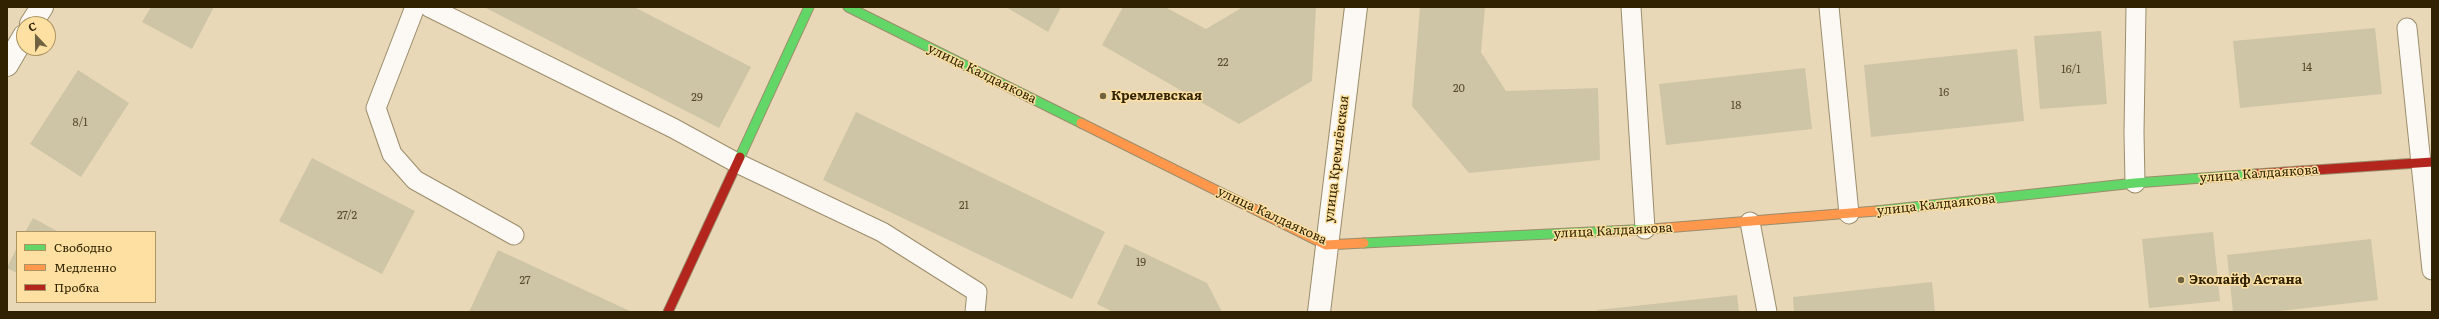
<!DOCTYPE html>
<html>
<head>
<meta charset="utf-8">
<style>
	body { margin:0 }
	#map { position:relative; width:2439px; height:319px; overflow:hidden; background:#e8d8b7; font-family:Literata,serif }
	canvas { display:block }
	.frame { position:absolute; inset:0; border:8px solid #312301; pointer-events:none }
	.legend { position:absolute; left:16px; top:231px; width:140px; height:72px; box-sizing:border-box; background:#fde0a2; border:1px solid #ab9462; margin:0; padding:5px 7px; list-style:none; font-size:12px; color:#312301 }
	.legend li { display:flex; align-items:center; gap:8px; height:20px }
	.legend b { width:20px; border:1px solid #ab9462 }
	.north { position:absolute; left:16px; top:16px; width:40px; height:40px; box-sizing:border-box; background:#fde0a2; border:1px solid #ab9462; border-radius:50%; rotate:338deg; font-size:11px; font-weight:700; line-height:16px; text-align:center; color:#312301 }
	.north::after { content:''; display:block; margin:auto; width:14px; height:18px; background:#716241; clip-path:polygon(50% 0,100% 100%,50% 72%,0 100%) }
</style>
</head>
<body>
<div id="map">
<canvas width="2439" height="319"></canvas>
<div class="frame"></div>
<ul class="legend">
<li><b style="height:5px;background:#63d668"></b>Свободно</li>
<li><b style="height:5px;background:#ff974d"></b>Медленно</li>
<li><b style="height:5px;background:#b3261e"></b>Пробка</li>
</ul>
<div class="north">С</div>
</div>
<script>
const ctx = document.querySelector('canvas').getContext('2d');
ctx.lineJoin = 'round';
function fillPath(path, color) { ctx.fillStyle = color; ctx.fill(path, 'evenodd'); }
const shape = rows => new Path2D(rows.map(r => 'M' + r).join(''));
function trace(path, color, width, dash) { ctx.strokeStyle = color; ctx.lineWidth = width; ctx.lineCap = dash ? 'butt' : 'round'; ctx.setLineDash(dash || []); ctx.stroke(path); }
function drawText(font, color, halo, rows, align = 'center') {
  ctx.font = font + ' Literata,serif'; ctx.lineWidth = 3; ctx.setLineDash([]); ctx.textBaseline = 'middle'; ctx.strokeStyle = halo; ctx.fillStyle = color; for (const [text, x, y, turn = 0] of rows) {
    ctx.save(); ctx.translate(x, y); ctx.rotate((+turn || 0) * Math.PI / 180); ctx.textAlign = isNaN(turn) ? turn : align; if (halo) ctx.strokeText(text, 0, 0); ctx.fillText(text, 0, 0); ctx.restore();
  }
}
fillPath(shape([
	[151,7,214,7,192,49,142,22],
	[484,7,634,7,751,67,719,128],
	[1006,7,1061,7,1048,32],
	[1123,7,1165,7,1206,29,1243,7,1316,7,1312,81,1239,124,1102,45],
	[1420,7,1485,7,1481,52,1506,91,1598,88,1600,160,1469,173,1412,106],
	[2375,28,2382,94,2240,108,2233,41],
	[2101,31,2107,104,2040,109,2034,36],
	[2017,49,2024,121,1871,137,1864,65],
	[1805,68,1812,129,1666,145,1659,84],
	[78,70,129,103,81,177,30,144],
	[856,112,1105,232,1072,299,823,180],
	[312,158,415,211,382,274,279,221],
	[33,218,59,232,25,232],
	[2213,232,2220,301,2149,308,2142,239],
	[2371,239,2378,300,2271,312,2233,312,2227,255],
	[1125,244,1207,283,1222,312,1113,312,1097,304],
	[17,247,17,273,7,268],
	[498,250,632,312,469,312],
	[1932,282,1935,312,1794,312,1793,297],
	[1737,295,1739,312,1597,312,1597,310]
]), '#cdc5a6');
const lane = shape([
	[415,7,376,108,392,154,415,180,514,235],
	[429,7,673,128,737,163,882,232,977,292,975,312],
	[1631,7,1645,229],
	[1829,7,1849,214],
	[2407,28,2432,270],
	[2135,183,2134,133,2136,7],
	[1750,222,1767,312]
]);
const street = shape([
	[31,24,42,7],
	[7,65,24,36],
	[1319,312,1356,7]
]);
const fast = shape([
	[848,7,1081,123],
	[740,157,809,7],
	[1876,211,2135,183,2256,174],
	[1364,243,1652,229]
]);
const slow = shape([
	[1081,123,1326,245,1364,243],
	[1652,229,1876,211]
]);
const jam = shape([
	[2256,174,2432,162],
	[668,312,740,157]
]);
trace(lane, '#9b8d6c', 21);
trace(street, '#9b8d6c', 24);
trace(fast, '#9b8d6c', 11);
trace(slow, '#9b8d6c', 11);
trace(jam, '#9b8d6c', 11);
trace(lane, '#fcf9f4', 19);
trace(street, '#fcf9f4', 22);
trace(fast, '#63d668', 9);
trace(slow, '#ff974d', 9);
trace(jam, '#b3261e', 9);
for (const [x, y, r, color] of [
	[1103,96,4,"#716241"],
	[2181,280,4,"#716241"]
]) { const dot = new Path2D(); dot.arc(x, y, r, 0, 2 * Math.PI); ctx.fillStyle = color; ctx.fill(dot); trace(dot, '#fde0a2', 1.5); }
drawText('11px', '#584c2a', null, [
	["22",1223,63],
	["14",2307,68],
	["16/1",2071,70],
	["20",1459,89],
	["16",1944,93],
	["29",697,98],
	["18",1736,106],
	["8/1",80,123],
	["21",964,206],
	["27/2",347,216],
	["19",1141,263],
	["27",525,281]
]);
drawText('13px', '#312301', '#fde0a2', [
	["улица Калдаякова",982,74,26],
	["улица Кремлёвская",1337,159,-83],
	["улица Калдаякова",2259,174,-4],
	["улица Калдаякова",1936,205,-6],
	["улица Калдаякова",1272,216,25],
	["улица Калдаякова",1613,231,-3]
]);
drawText('bold 13px', '#312301', '#fde0a2', [
	["Кремлевская",1111,96],
	["Эколайф Астана",2189,280]
], 'left');
</script>
</body>
</html>
